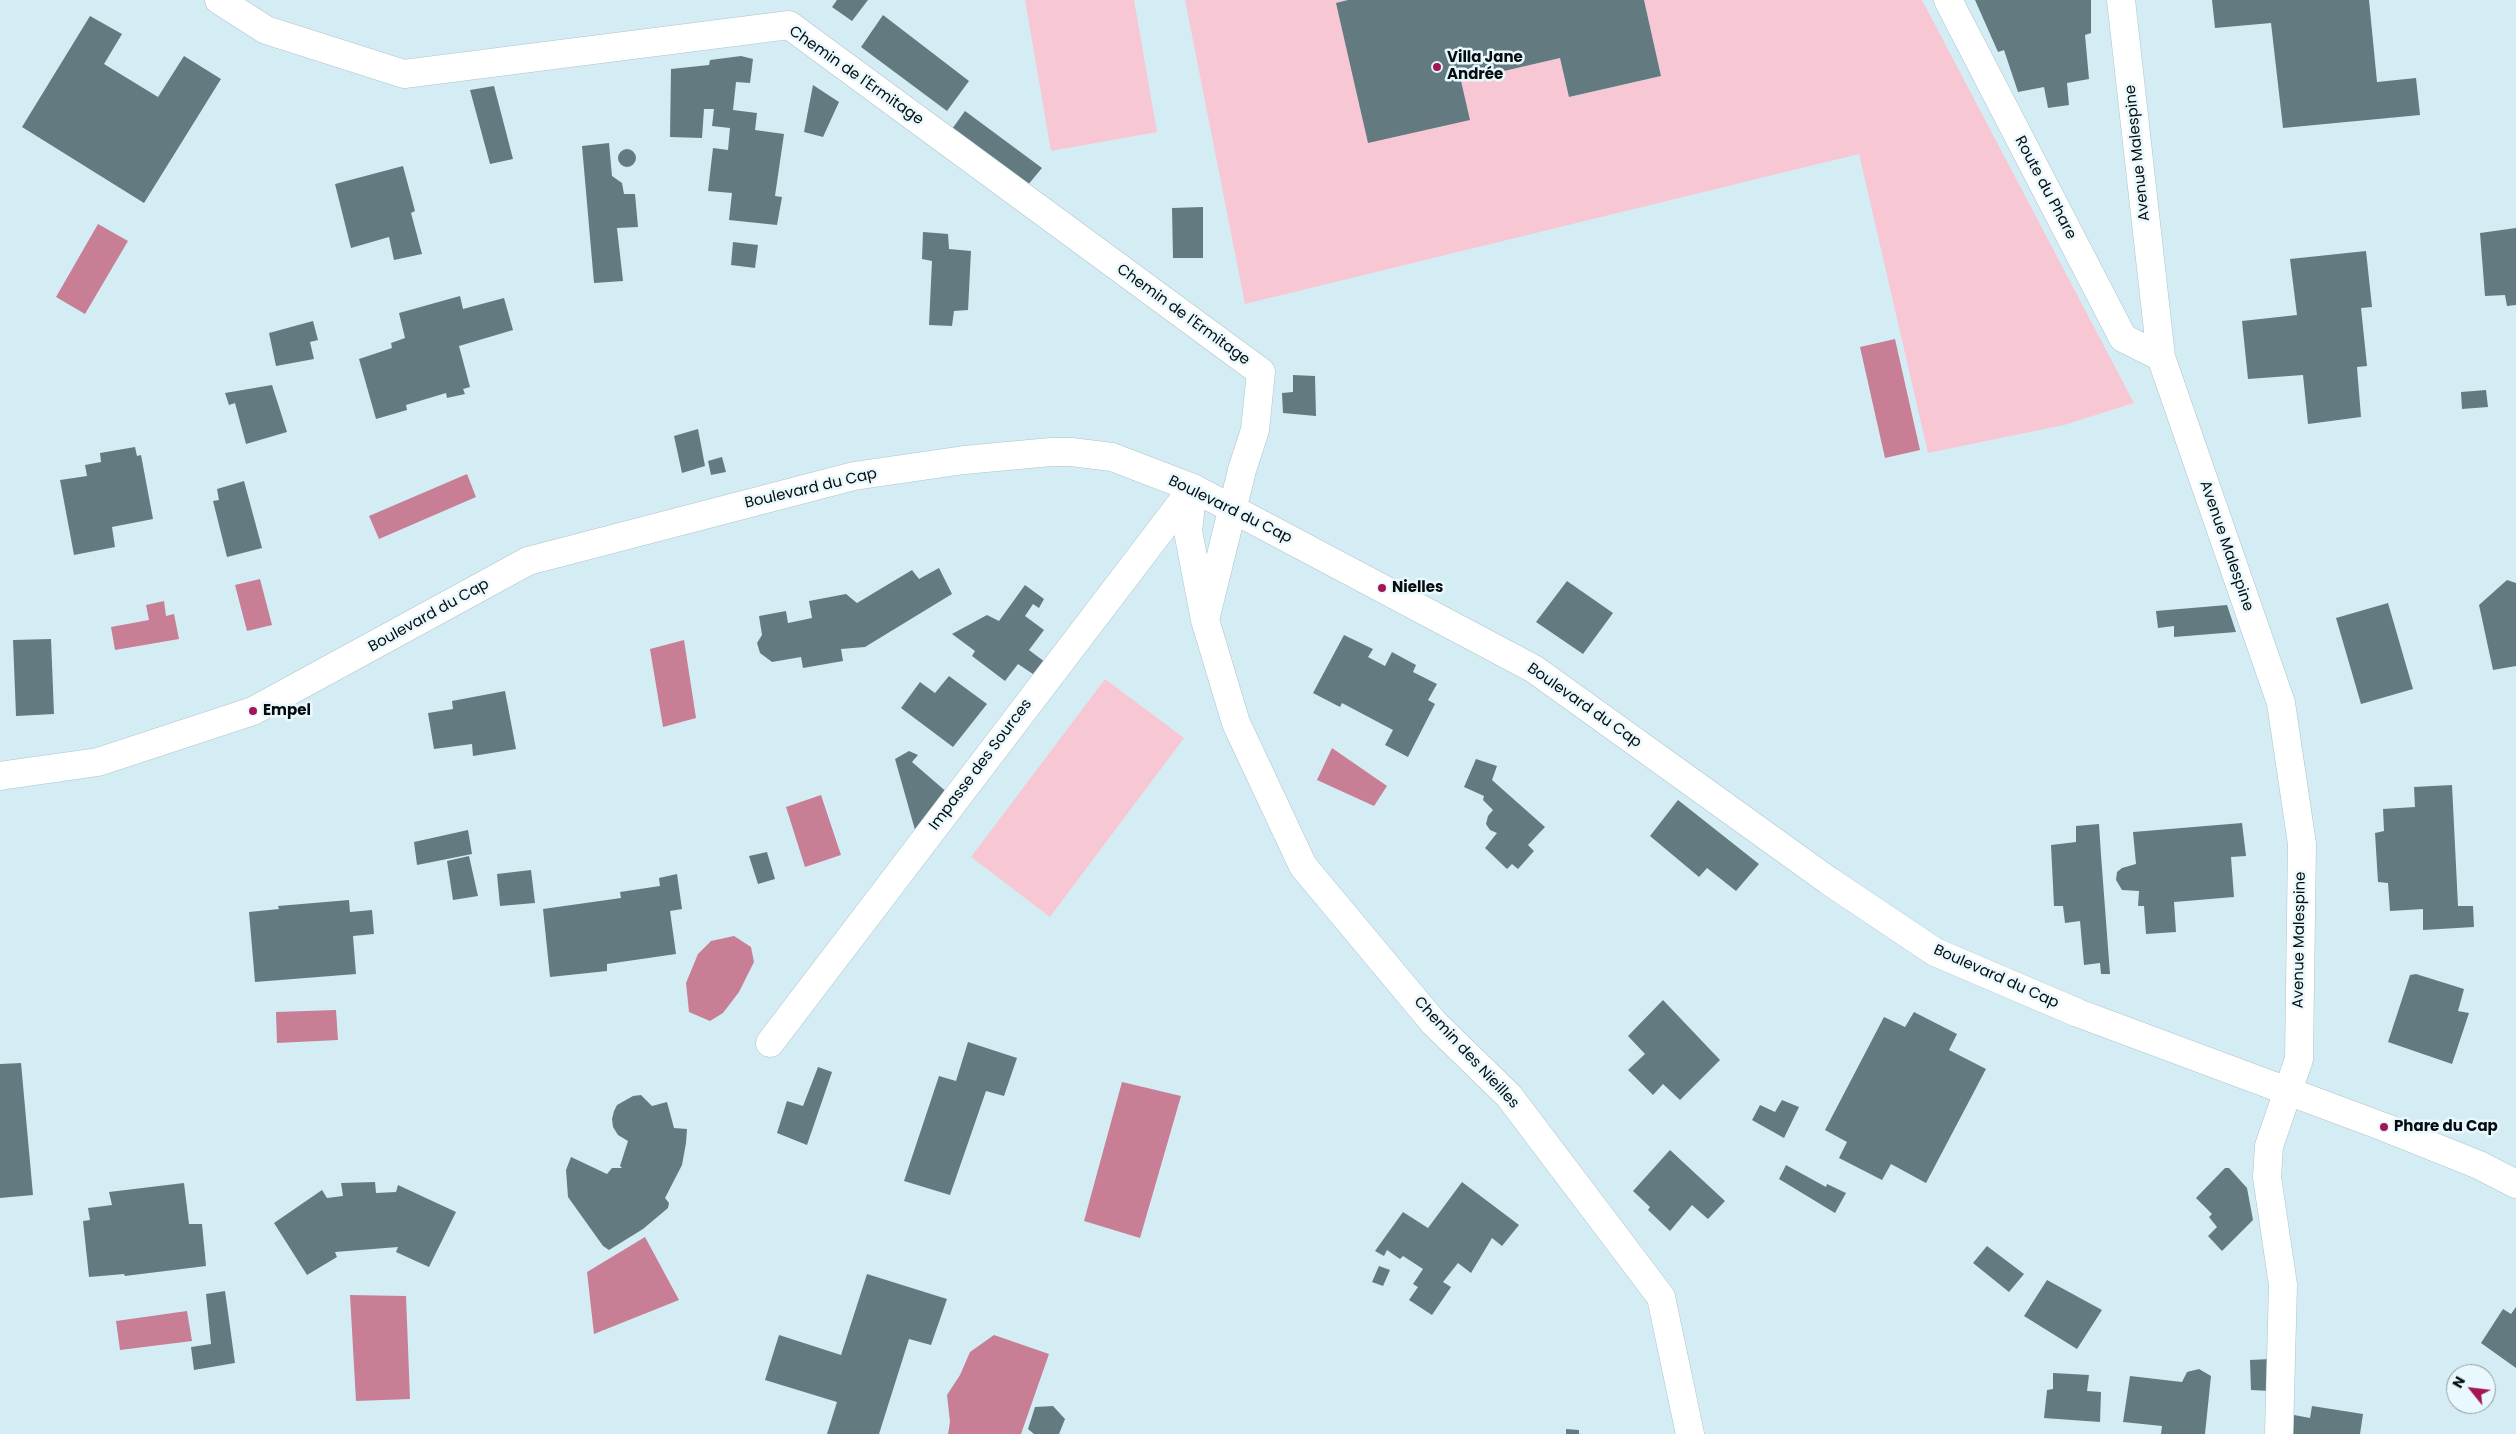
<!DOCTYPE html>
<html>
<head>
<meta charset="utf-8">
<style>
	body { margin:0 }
	#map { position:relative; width:2516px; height:1434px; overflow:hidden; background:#d4edf5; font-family:Poppins,sans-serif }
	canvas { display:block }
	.north { position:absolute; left:2446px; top:1364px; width:50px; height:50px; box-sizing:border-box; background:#e9f8fd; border:1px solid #8e9a9e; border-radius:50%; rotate:299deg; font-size:14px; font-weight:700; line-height:20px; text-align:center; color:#050d10 }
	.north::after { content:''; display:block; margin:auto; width:18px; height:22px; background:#a51556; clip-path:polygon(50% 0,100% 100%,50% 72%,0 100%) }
</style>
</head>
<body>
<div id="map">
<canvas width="2516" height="1434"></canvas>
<div class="north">N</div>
</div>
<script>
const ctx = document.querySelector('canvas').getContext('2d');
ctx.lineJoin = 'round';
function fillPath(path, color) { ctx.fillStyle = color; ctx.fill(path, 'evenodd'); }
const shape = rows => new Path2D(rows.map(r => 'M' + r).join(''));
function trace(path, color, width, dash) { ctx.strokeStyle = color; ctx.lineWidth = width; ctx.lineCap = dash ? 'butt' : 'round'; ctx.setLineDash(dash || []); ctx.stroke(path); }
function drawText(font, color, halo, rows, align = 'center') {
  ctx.font = font + ' Poppins,sans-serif'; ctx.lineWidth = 5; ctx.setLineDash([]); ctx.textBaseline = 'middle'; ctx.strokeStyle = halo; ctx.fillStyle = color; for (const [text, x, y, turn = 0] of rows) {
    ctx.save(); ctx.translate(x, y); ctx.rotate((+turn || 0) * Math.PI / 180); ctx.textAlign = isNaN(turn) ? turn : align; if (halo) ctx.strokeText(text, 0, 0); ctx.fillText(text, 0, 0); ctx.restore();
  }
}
fillPath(shape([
	[1025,0,1134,0,1157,132,1051,151],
	[1185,0,1348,0,1336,3,1461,81,1560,58,1570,97,1661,76,1644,0,1922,0,2134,403,2064,425,1928,453,1859,154,1245,304],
	[1105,679,1184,738,1050,917,971,857]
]), '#f7c8d4');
fillPath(shape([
	[98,224,128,241,85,314,56,297],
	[1895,339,1920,450,1885,458,1860,347],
	[467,474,476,497,379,539,369,516],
	[260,579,272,625,247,631,235,585],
	[164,601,166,616,174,614,179,639,115,650,111,627,149,620,146,605],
	[684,640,696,718,663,727,650,649],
	[1332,748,1387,786,1374,806,1317,780],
	[821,795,841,855,805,867,786,807],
	[734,936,751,947,754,962,739,992,723,1013,710,1021,689,1012,686,983,698,954,711,941],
	[336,1010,338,1040,277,1043,276,1012],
	[1122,1082,1181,1096,1140,1238,1084,1221],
	[645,1237,679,1300,594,1334,587,1272],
	[350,1295,406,1296,410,1399,356,1401],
	[187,1311,192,1341,120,1350,116,1321],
	[994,1335,1049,1354,1021,1434,948,1434,950,1422,947,1395,960,1375,970,1352]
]), '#c87e94');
fillPath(shape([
	[837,0,868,0,852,21,832,7],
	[1348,0,1644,0,1661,76,1569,97,1560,58,1461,81,1470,120,1368,143,1336,3],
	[1975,0,2091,0,2091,33,2085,35,2089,79,2067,83,2069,105,2048,108,2044,87,2018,92,2004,50,1998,52],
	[2212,0,2369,0,2377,82,2416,78,2420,115,2283,128,2271,23,2215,28],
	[883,15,969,81,947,111,861,47],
	[90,16,122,34,104,64,158,97,184,56,221,79,144,203,22,127],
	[741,56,753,59,750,83,736,82,733,110,757,113,755,130,784,134,775,196,782,197,777,225,729,220,732,193,708,191,713,148,728,150,730,128,712,126,714,109,704,109,702,138,670,137,671,69,709,65,710,60],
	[813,85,839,102,823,137,804,132],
	[494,86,513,159,490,164,470,90],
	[965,111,1042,168,1027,186,952,129],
	[609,143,612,176,622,183,624,194,635,194,638,227,617,228,623,281,594,283,582,146],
	'618 158a9 9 0 1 1 18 0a9 9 0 1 1-18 0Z',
	[403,166,415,211,411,213,422,254,394,260,389,237,351,248,335,184],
	[1203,207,1203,258,1173,258,1172,208],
	[2516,228,2516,305,2507,306,2505,295,2485,296,2480,233],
	[923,232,948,234,949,249,971,251,968,310,954,311,952,326,929,325,932,261,922,259],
	[733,242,758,245,755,268,731,265],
	[2366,251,2372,307,2361,308,2367,366,2357,367,2361,417,2308,424,2303,375,2248,379,2242,321,2297,315,2290,259],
	[460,296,463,309,504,298,513,330,459,346,470,387,463,389,465,394,447,398,446,393,406,405,407,410,376,419,359,359,392,348,391,343,405,338,399,313],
	[313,321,318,340,310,342,314,359,276,366,269,333],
	[1293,375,1315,376,1316,416,1283,413,1282,393,1293,392],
	[272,385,287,432,246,444,235,403,229,405,225,393],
	[2486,390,2488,407,2462,409,2461,392],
	[698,429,705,466,682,473,674,436],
	[135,447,137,456,141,455,153,519,112,527,115,547,74,555,60,480,87,476,85,465,101,462,100,453],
	[722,457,726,472,711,475,708,461],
	[244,481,262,548,227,557,213,501,219,500,217,489],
	[939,568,952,594,865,647,841,649,843,661,803,668,801,657,772,662,760,653,757,643,762,635,759,616,786,611,788,623,812,618,809,601,846,594,857,603,912,570,919,579],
	[2507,580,2516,583,2516,666,2493,670,2479,605],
	[1567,581,1613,613,1583,654,1536,622],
	[1025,585,1044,599,1039,608,1033,604,1025,616,1044,630,1029,650,1049,665,1039,678,1018,664,1005,681,972,656,975,651,952,634,987,615,999,621],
	[2388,603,2413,689,2361,704,2336,618],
	[2227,605,2236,632,2174,637,2174,626,2158,628,2156,611],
	[1344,635,1373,649,1368,657,1385,666,1392,652,1416,665,1413,672,1437,684,1428,700,1435,704,1408,757,1385,745,1393,730,1342,703,1340,707,1313,693],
	[51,639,54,714,16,716,13,640],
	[949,676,987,704,953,747,901,708,920,682,935,693],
	[505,691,516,749,473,756,472,744,434,749,428,713,453,709,452,701],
	[909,751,918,755,912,762,949,794,917,837,895,759],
	[1476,759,1497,766,1492,780,1545,827,1528,845,1534,851,1518,869,1512,864,1507,869,1485,848,1497,833,1490,830,1486,824,1488,816,1493,810,1483,800,1484,796,1464,787],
	[2452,785,2458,906,2473,906,2474,927,2423,930,2423,909,2390,911,2388,883,2378,882,2375,833,2384,831,2383,809,2415,807,2414,787],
	[1678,800,1759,864,1736,891,1707,868,1699,877,1650,836],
	[2242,823,2246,856,2231,857,2234,897,2174,902,2176,932,2146,934,2144,906,2138,906,2139,891,2122,890,2116,880,2117,872,2122,868,2136,864,2133,832],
	[2099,824,2101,855,2110,974,2101,974,2100,963,2084,965,2080,921,2065,923,2063,906,2054,906,2051,845,2076,842,2076,826],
	[468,830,472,854,417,865,414,842],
	[767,852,775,879,758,884,749,856],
	[469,856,478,896,453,900,447,861],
	[531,870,535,903,500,906,497,874],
	[677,874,682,909,670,911,676,954,607,964,607,971,550,977,543,909,621,898,620,892,660,886,659,878],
	[349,900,350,912,372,910,374,934,353,936,356,974,255,982,249,912,279,909,278,906],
	[2416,974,2464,989,2458,1011,2469,1013,2452,1064,2388,1042,2410,975],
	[1663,1000,1720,1060,1680,1100,1663,1084,1653,1095,1628,1070,1645,1054,1628,1036],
	[1914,1012,1957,1034,1949,1050,1986,1069,1926,1183,1891,1164,1882,1180,1839,1158,1847,1142,1825,1130,1884,1017,1905,1027],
	[968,1042,1017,1058,1004,1096,986,1091,950,1195,904,1181,939,1076,956,1081],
	[21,1063,33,1195,0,1198,0,1064],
	[818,1067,832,1072,807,1145,777,1133,787,1101,803,1106],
	[641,1095,652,1106,667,1102,674,1128,687,1129,686,1143,682,1165,665,1198,669,1203,668,1208,643,1229,609,1250,603,1246,568,1197,566,1170,571,1157,607,1174,612,1168,622,1168,620,1166,628,1141,618,1135,613,1127,612,1119,614,1111,617,1105,633,1096],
	[1782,1100,1799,1107,1784,1138,1752,1120,1760,1105,1775,1112],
	[1670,1150,1725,1201,1708,1219,1692,1205,1670,1231,1648,1210,1650,1207,1633,1191],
	[1786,1165,1826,1187,1827,1184,1846,1193,1835,1213,1779,1179],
	[2225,1168,2229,1168,2247,1188,2253,1220,2222,1251,2208,1236,2217,1227,2209,1217,2212,1214,2196,1198],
	[375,1182,376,1193,396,1192,398,1185,456,1212,429,1267,396,1252,398,1247,335,1252,337,1257,307,1275,274,1223,322,1190,327,1198,343,1196,341,1183],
	[1462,1182,1519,1225,1502,1246,1492,1238,1471,1273,1458,1263,1443,1282,1451,1287,1432,1315,1409,1300,1418,1287,1413,1284,1423,1269,1403,1256,1400,1259,1387,1250,1384,1256,1375,1251,1403,1212,1428,1228],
	[184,1183,189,1224,202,1224,206,1266,125,1276,124,1274,89,1277,83,1221,90,1220,88,1208,112,1205,109,1192],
	[1987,1246,2024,1274,2009,1292,1973,1263],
	[1379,1266,1390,1270,1383,1286,1372,1282],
	[867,1274,947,1299,931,1345,909,1339,879,1434,827,1434,837,1402,765,1380,779,1335,841,1355],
	[2047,1280,2102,1310,2077,1349,2024,1316],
	[225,1291,235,1363,194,1370,191,1347,211,1344,206,1294],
	[2516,1307,2516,1368,2481,1343,2503,1309,2511,1314],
	[2270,1359,2271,1391,2251,1390,2250,1360],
	[2199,1369,2211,1376,2205,1434,2161,1434,2162,1426,2123,1422,2130,1376,2182,1382,2187,1372],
	[2053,1373,2089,1375,2087,1391,2101,1392,2100,1422,2044,1418,2047,1390,2053,1389],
	[1053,1406,1065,1419,1059,1434,1034,1434,1028,1429,1035,1407],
	[2312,1406,2363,1414,2360,1434,2293,1434,2294,1415,2310,1418],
	[1566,1429,1579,1430,1579,1434,1566,1434]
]), '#637a81');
const minor = shape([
	[219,0,266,30,404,74,789,25,1261,372,1255,430,1242,470,1205,620],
	[1948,0,2123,338,2161,357],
	[2121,0,2161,357,2281,703,2302,844,2299,1059,2269,1146,2267,1177,2283,1285,2279,1434],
	[1193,488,1188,531,1205,620,1236,723,1303,866,1434,1023,1509,1096,1661,1297,1690,1434],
	[0,776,98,762,253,711,528,561,854,476,964,460,1051,452,1071,452,1112,457,1193,488,1534,669,1829,881,1935,952,2078,1013,2384,1127,2479,1165,2516,1184],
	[770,1043,1192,489]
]);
trace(minor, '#abc4cc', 29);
trace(minor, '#fff', 28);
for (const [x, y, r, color] of [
	[1437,67,5,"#a51556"],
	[1382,588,5,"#a51556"],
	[253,711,5,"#a51556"],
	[2384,1127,5,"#a51556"]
]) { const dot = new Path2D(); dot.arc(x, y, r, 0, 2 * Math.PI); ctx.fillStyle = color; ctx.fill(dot); trace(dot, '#e9f8fd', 2); }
drawText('bold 15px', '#050d10', '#e9f8fd', [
	["Villa Jane",1447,58],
	["Andrée",1447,75],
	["Nielles",1392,588],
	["Empel",263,711],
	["Phare du Cap",2394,1127]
], 'left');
drawText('15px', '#050d10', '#e9f8fd', [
	["Chemin de l'Ermitage",856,76,35],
	["Avenue Malespine",2138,153,-96],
	["Route du Phare",2045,188,62],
	["Chemin de l'Ermitage",1183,315,36],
	["Boulevard du Cap",811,489,-13],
	["Boulevard du Cap",1230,510,26],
	["Avenue Malespine",2226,546,71],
	["Boulevard du Cap",429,616,-29],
	["Boulevard du Cap",1584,706,35],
	["Impasse des Sources",981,765,-53],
	["Avenue Malespine",2300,940,-89],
	["Boulevard du Cap",1996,977,24],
	["Chemin des Nieilles",1466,1053,47]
]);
</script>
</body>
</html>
